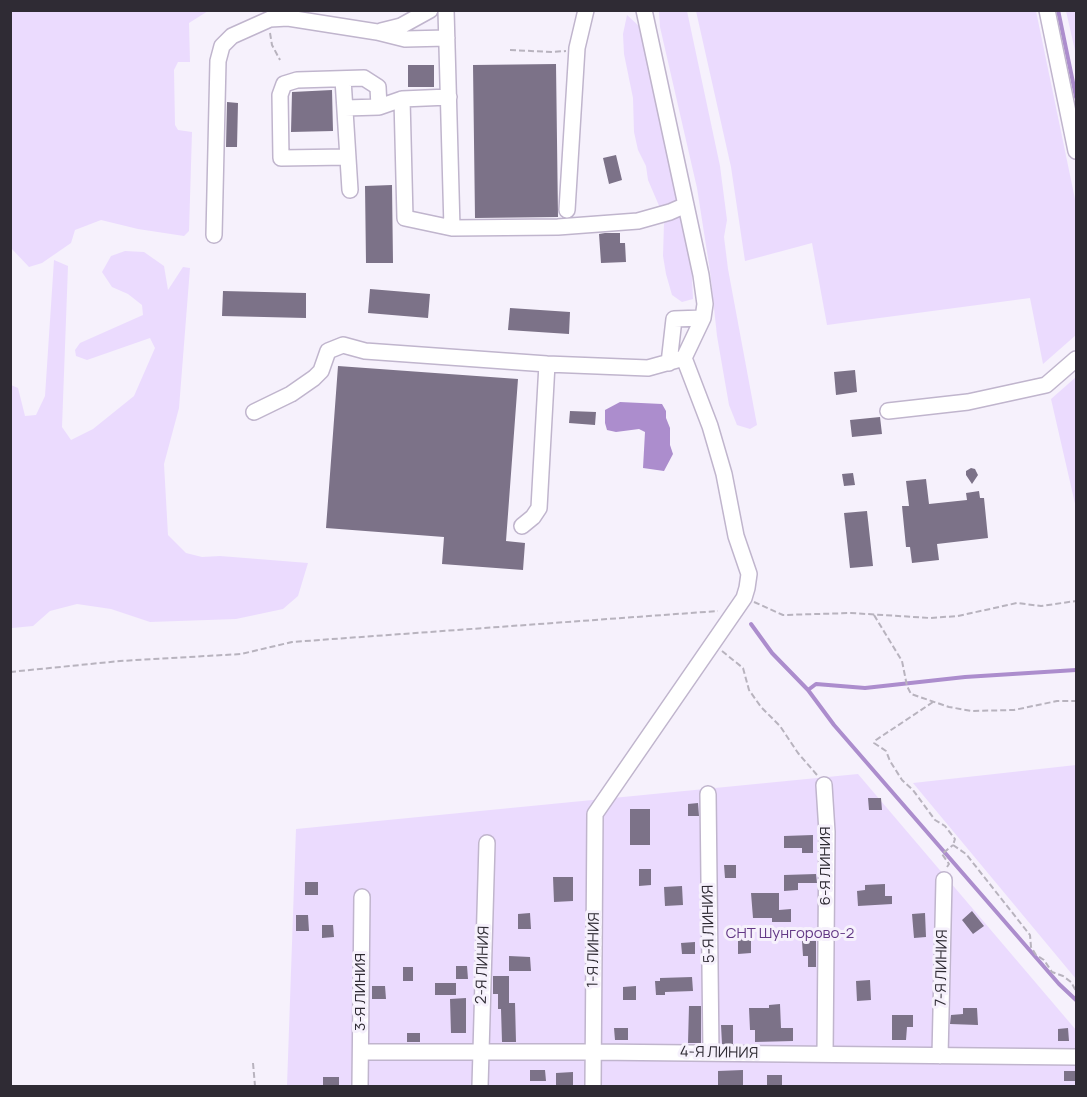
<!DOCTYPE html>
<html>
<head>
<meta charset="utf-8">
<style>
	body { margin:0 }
	#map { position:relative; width:1087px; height:1097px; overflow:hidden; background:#f6f1fc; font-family:Manrope,sans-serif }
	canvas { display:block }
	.frame { position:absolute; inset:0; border:12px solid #2f2b34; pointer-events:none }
</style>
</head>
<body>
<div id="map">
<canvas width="1087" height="1097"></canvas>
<div class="frame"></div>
</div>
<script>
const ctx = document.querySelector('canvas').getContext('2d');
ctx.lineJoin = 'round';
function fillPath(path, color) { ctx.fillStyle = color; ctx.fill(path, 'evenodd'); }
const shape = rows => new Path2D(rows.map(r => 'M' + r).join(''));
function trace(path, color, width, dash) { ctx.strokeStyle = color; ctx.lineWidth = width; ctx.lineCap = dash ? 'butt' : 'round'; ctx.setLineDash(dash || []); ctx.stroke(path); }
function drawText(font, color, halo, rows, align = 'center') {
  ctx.font = font + ' Manrope,sans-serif'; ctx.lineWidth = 6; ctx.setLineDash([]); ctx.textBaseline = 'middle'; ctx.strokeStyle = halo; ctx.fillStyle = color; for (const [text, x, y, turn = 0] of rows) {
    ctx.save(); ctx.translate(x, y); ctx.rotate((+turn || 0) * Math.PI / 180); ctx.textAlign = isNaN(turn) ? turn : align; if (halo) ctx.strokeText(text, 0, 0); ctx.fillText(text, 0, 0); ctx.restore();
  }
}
fillPath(shape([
	[10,11,208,11,189,23,190,62,178,62,174,70,175,125,178,130,192,132,189,231,184,236,138,229,101,220,75,230,71,243,42,263,29,267,11,248],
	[659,11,687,11,720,166,727,220,724,237,728,269,757,425,750,429,737,425,729,405,717,336,710,271,697,188,660,27],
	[696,11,1036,11,1076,204,1076,335,1043,364,1030,298,827,325,812,243,745,261,731,167],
	[1066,11,1076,11,1076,55],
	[627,15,640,27,678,201,660,208,648,180,646,166,638,150,634,132,633,98,624,54,623,34],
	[681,214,691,256,693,299,682,302,672,295,666,274,663,256,664,223],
	[125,251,144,252,164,266,168,290,183,267,190,268,179,408,164,464,168,535,186,553,202,557,220,556,308,563,298,596,283,609,236,619,150,622,111,609,77,604,50,611,33,626,12,628,10,627,11,385,18,388,25,416,36,415,45,396,54,260,68,266,62,427,71,440,93,429,134,396,155,348,150,338,87,360,76,356,75,350,80,343,143,315,142,305,128,294,112,287,102,272,111,256],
	[1076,377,1076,508,1051,399],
	[1076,765,1076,979,913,783],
	[858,774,1076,1030,1076,1086,287,1086,296,829]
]), '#ebdbfe');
fillPath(shape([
	[620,402,662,404,666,411,666,418,670,428,670,445,673,454,664,471,643,468,645,432,639,429,616,432,607,430,605,423,605,410]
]), '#ac8dcd');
trace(shape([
	[1058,10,1076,97],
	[751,624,772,653,808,690,834,725,1059,984,1076,1000],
	[808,690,816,684,865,688,965,677,1076,670]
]), '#ac8dcd', 4);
fillPath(shape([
	[556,64,558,217,475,218,473,65],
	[408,65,434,65,434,87,408,87],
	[332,90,333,131,291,132,292,92],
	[227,102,238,103,237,147,226,147],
	[616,155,622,180,609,184,603,158],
	[392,185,393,263,366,263,365,186],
	[605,233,620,233,620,243,625,243,626,262,601,263,599,234],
	[370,289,430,294,428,318,368,313],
	[223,291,306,293,306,318,222,316],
	[510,308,570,312,569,334,508,330],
	[338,366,518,379,506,541,525,543,523,570,442,564,444,537,326,528],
	[855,370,857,392,836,395,834,372],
	[570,411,596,412,595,425,569,423],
	[880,417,882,434,852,437,850,420],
	[971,468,975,469,978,475,972,484,966,475,966,471],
	[853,473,855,485,844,486,842,474],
	[926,479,929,504,967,500,966,493,979,491,980,498,984,498,988,538,937,544,939,560,912,563,910,547,906,547,902,506,909,506,906,481],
	[867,511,873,566,850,568,844,513],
	[868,798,881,798,882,810,869,810],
	[698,803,699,816,688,816,688,804],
	[630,809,650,809,650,845,630,845],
	[813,835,813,853,802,853,802,848,784,848,784,836],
	[724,865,736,865,736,878,725,878],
	[639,869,651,869,651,885,639,886],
	[816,874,817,883,798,883,798,890,784,891,784,875],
	[553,877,573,877,573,901,554,902],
	[305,882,318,882,318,895,305,895],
	[885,884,885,896,892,896,892,904,858,906,857,891,865,890,865,885],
	[682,886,683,905,665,906,664,887],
	[751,893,779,893,779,910,791,909,791,922,772,922,772,918,753,918],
	[972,911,984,926,973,934,962,920],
	[530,913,531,929,518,929,518,914],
	[925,913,926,937,914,938,912,914],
	[296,915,308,915,309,931,296,931],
	[322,925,333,925,334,937,322,938],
	[751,935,751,953,738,954,738,936],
	[802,941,816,941,816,967,808,967,808,956,803,956],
	[695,942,695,954,682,954,681,943],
	[509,956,530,957,531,971,509,971],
	[456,966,467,966,468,979,456,979],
	[403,967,413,967,413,981,403,981],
	[493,976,509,976,509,1003,515,1003,516,1042,502,1042,501,1009,498,1009,498,994,493,994],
	[692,977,693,991,665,992,665,995,656,995,655,981,660,981,660,978],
	[870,980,871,1000,857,1001,856,981],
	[435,983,456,983,456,995,435,995],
	[372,986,385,986,386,999,372,999],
	[636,986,636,1000,623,1000,623,987],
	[466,998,466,1033,451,1033,450,999],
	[780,1004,781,1028,793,1028,793,1041,755,1042,755,1030,750,1030,749,1008,769,1008,769,1005],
	[689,1006,701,1006,701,1043,688,1043],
	[963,1008,977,1008,978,1025,950,1024,951,1015,963,1014],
	[892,1015,913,1015,913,1027,907,1027,906,1040,892,1040],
	[721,1025,733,1025,733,1044,722,1044],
	[614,1028,628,1028,628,1040,615,1040],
	[1068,1028,1069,1041,1058,1041,1058,1029],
	[407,1033,420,1033,420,1042,407,1042],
	[530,1070,545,1070,546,1081,530,1081],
	[743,1070,743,1085,718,1086,718,1071],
	[1064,1071,1077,1071,1077,1081,1064,1081],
	[573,1072,573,1086,556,1086,556,1073],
	[767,1075,782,1075,782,1086,767,1086],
	[323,1077,339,1077,339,1086,323,1086]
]), '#7c7288');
const minor = shape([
	[446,10,452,228],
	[1047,10,1076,151],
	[381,31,401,26,430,10],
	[343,79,350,190],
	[402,99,405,218,452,228,558,227,638,221,670,212,686,205],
	[345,108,379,107,402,99,449,97],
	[348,157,281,158,280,95,284,84,297,80,364,78,378,87,379,107],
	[567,210,577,48,586,10],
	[214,235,218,61,222,46,232,36,270,19,288,18,377,32,405,39,447,38],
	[669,363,674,319,703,318],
	[888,411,968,402,1046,385,1076,359],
	[254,412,291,394,314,378,321,371,328,351,343,345,365,351,547,364,648,368,684,358],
	[522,526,533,517,539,508,547,364],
	[824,785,827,832,825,1054],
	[708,794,711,1053],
	[361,1052,593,1052,1076,1057],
	[940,1056,944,880],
	[360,1086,362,897],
	[480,1086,487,843],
	[593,1086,595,814,744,598,747,588,749,574,736,536,724,474,710,426,684,358,703,318,705,304,701,275,644,10]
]);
trace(minor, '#c0b5cd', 18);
trace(shape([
	[270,33,272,45,280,60],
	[510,50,552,52,566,51],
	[754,602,783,615,851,613,930,618,958,616,1017,603,1041,606,1076,601],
	[874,615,902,661,907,686,911,694,949,707,972,711,1014,710,1057,701,1076,701],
	[722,651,743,668,749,690,761,707,780,726,798,753,817,775],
	[10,672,120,661,241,654,292,642,718,611],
	[933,702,876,740,874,743,886,751,890,761,902,780,913,790,935,820,945,826,955,839,953,845],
	[953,845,966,854,1026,930,1030,935,1031,947,1036,955,1044,960,1052,972,1063,976,1071,982,1076,991],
	[947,867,949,864,942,854,953,845],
	[253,1063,255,1086]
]), '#b8b3be', 2, [6, 3]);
trace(minor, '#fff', 15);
drawText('15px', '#2f2b34', '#f6f1fc', [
	["6-Я ЛИНИЯ",826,866,-90],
	["5-Я ЛИНИЯ",709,924,-91],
	["1-Я ЛИНИЯ",594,950,-89],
	["2-Я ЛИНИЯ",483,965,-88],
	["7-Я ЛИНИЯ",942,968,-89],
	["3-Я ЛИНИЯ",361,992,-90],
	["4-Я ЛИНИЯ",719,1053,1]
]);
drawText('15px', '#633986', '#f6f1fc', [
	["СНТ Шунгорово-2",790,934]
]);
</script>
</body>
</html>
